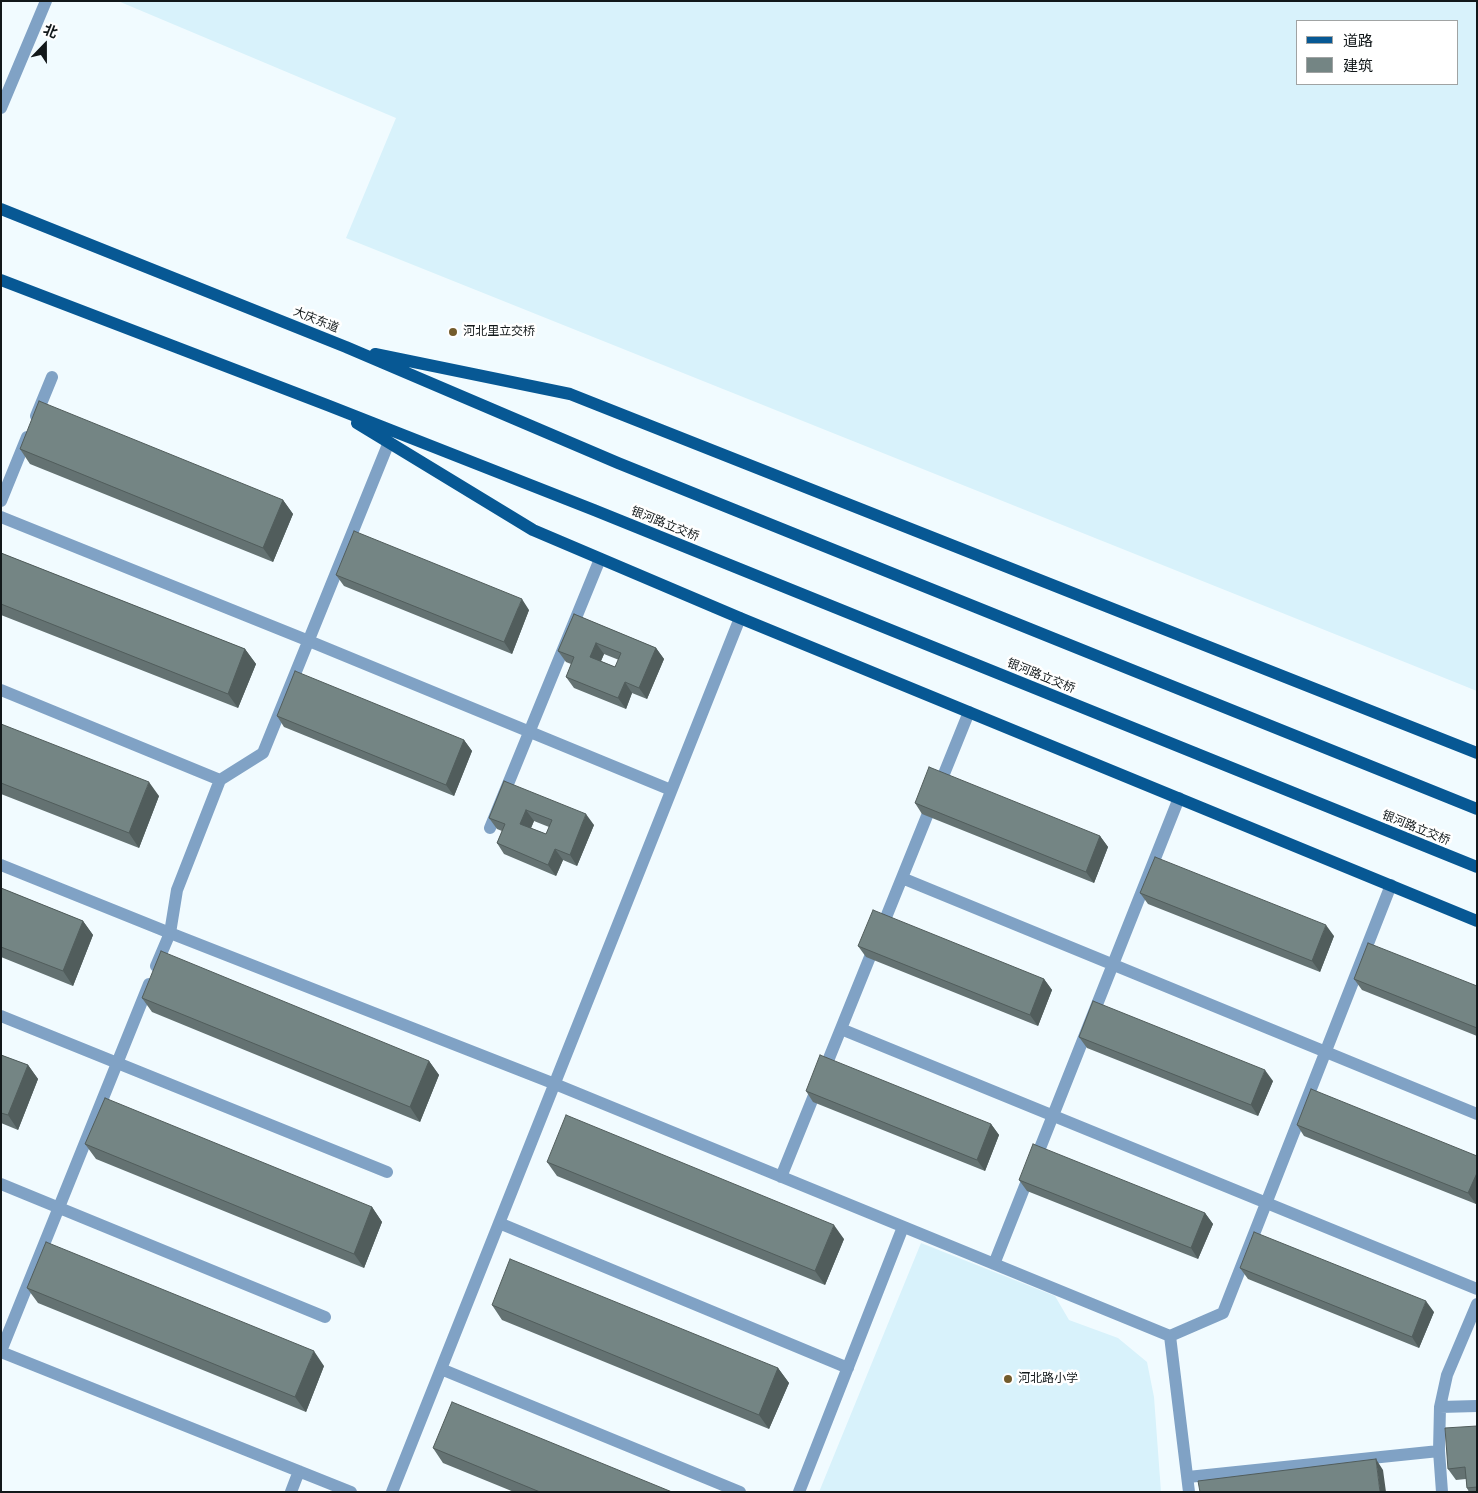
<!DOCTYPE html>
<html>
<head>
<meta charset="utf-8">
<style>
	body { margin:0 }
	#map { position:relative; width:1478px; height:1493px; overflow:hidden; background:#f1fbff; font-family:"IBM Plex Serif","Noto Sans SC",serif }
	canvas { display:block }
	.frame { position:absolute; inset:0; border:2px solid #12181a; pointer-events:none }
	.legend { position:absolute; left:1296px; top:20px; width:162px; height:65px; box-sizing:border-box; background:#fff; border:1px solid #a0a3a3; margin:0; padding:6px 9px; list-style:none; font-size:15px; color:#12181a }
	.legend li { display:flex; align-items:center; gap:10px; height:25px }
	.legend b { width:25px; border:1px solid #a0a3a3 }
	.north { position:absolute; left:20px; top:20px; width:50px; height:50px; -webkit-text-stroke:4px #fff; paint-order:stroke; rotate:22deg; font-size:14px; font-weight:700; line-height:20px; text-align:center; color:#12181a }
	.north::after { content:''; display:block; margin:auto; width:18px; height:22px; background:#12181a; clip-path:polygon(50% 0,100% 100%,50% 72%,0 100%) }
</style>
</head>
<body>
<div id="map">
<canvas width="1478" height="1493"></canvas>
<div class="frame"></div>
<ul class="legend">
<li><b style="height:6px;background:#075894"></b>道路</li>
<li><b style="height:14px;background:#748584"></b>建筑</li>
</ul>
<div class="north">北</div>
</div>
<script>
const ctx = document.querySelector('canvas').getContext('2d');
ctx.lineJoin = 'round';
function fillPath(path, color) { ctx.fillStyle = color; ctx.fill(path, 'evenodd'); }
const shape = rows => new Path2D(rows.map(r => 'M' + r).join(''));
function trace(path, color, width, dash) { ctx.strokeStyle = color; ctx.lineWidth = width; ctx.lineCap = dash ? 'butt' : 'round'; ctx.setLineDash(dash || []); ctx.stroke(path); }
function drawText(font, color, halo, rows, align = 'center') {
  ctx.font = font + ' "IBM Plex Serif","Noto Sans SC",serif'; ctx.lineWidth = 5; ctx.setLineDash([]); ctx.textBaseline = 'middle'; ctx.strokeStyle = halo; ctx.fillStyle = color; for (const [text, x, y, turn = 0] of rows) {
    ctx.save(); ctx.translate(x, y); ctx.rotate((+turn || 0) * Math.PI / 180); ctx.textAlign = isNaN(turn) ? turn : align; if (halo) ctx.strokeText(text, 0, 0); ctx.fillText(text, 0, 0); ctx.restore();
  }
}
fillPath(shape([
	[118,1,1477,1,1477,691,346,238,396,118],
	[1297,21,1457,21,1457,84,1297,84],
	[921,1243,1055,1296,1069,1320,1118,1338,1147,1362,1154,1397,1161,1492,819,1492]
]), '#d8f2fb');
trace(shape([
	[1,108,46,1],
	[36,416,52,377],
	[1,501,27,437],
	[1,517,309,641,671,790],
	[1,690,220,780],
	[490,828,600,559],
	[1,865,170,933,555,1084,1170,1336,1223,1313,1391,885],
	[902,878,1477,1114],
	[156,966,170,933,177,890,220,780,263,753,389,442],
	[1,1016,387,1172],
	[841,1029,1477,1289],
	[781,1177,969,712],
	[1,1184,325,1317],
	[499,1223,848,1368],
	[994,1264,1179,798],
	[1170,1336,1189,1492],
	[1,1351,149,984],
	[1,1352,351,1492],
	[441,1369,740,1492],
	[1440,1407,1477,1406],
	[1188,1477,1439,1451],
	[291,1492,299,1471],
	[392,1492,740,618],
	[799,1492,903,1227],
	[1442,1492,1439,1451,1440,1407,1447,1375,1477,1304]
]), '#80a2c5', 12);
trace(shape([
	[1,209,346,347,618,463,1477,809],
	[1,280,327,405,594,510,1477,867],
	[375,354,570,394,1477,753],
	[357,423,533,530,740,618,1477,921]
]), '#075894', 12);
fillPath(shape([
	[20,449,283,500,293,514,273,562,30,464],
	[1,553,245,649,256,664,238,708,1,615],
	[336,575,529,610,512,654,344,586],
	[574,614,656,648,664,659,647,699,632,693,626,709,574,688,566,677,571,664,566,662,558,651],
	[604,654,619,660,615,667,601,661],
	[277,716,464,740,472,751,454,796,284,727],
	[1,724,159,796,139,848,1,794],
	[504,781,594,825,577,866,563,860,556,876,504,854,497,843,502,831,497,829,489,818],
	[534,821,549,827,546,834,531,828],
	[915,803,1100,836,1108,847,1094,883,922,814],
	[1,888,83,921,93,935,73,986,1,957],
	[1140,893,1334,936,1320,972,1148,904],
	[858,946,1044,979,1052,990,1038,1026,866,957],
	[1354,979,1477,986,1477,1036,1362,990],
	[142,998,429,1061,439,1075,420,1122,152,1012],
	[1079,1037,1273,1081,1258,1116,1087,1048],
	[1,1055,28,1065,38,1079,18,1130,1,1123],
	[806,1091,991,1124,999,1135,985,1171,813,1102],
	[1297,1125,1477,1156,1476,1204,1304,1136],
	[85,1144,372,1207,382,1222,364,1268,96,1159],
	[547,1162,844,1239,825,1285,557,1176],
	[1019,1180,1205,1213,1213,1224,1198,1259,1027,1191],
	[1240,1268,1434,1312,1419,1348,1248,1279],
	[27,1288,324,1366,306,1412,38,1303],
	[492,1305,778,1368,789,1383,769,1429,502,1320],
	[1477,1426,1477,1492,1469,1492,1467,1488,1466,1479,1456,1480,1448,1469],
	[433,1448,672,1492,514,1492,443,1463]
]), '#647272');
fillPath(shape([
	[283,500,293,514,273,562,263,548],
	[522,599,529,610,512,654,504,642],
	[596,643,604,654,598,668,590,657],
	[656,648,664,659,647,699,639,688],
	[245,649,256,664,238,708,228,694],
	[625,682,632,693,626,709,618,698],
	[464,740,472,751,454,796,446,785],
	[149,782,159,796,139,848,129,833],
	[526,810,534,821,528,835,520,824],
	[586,814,594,825,577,866,570,855],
	[1100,836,1108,847,1094,883,1086,872],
	[555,849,563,860,556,876,548,865],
	[83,921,93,935,73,986,63,971],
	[1326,925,1334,936,1320,972,1312,961],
	[1044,979,1052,990,1038,1026,1030,1015],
	[429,1061,439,1075,420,1122,410,1107],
	[28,1065,38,1079,18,1130,8,1115],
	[1265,1070,1273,1081,1258,1116,1251,1105],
	[991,1124,999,1135,985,1171,977,1160],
	[1477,1173,1477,1203,1476,1204,1468,1193],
	[372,1207,382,1222,364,1268,354,1254],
	[1205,1213,1213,1224,1198,1259,1191,1248],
	[834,1225,844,1239,825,1285,815,1271],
	[1426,1301,1434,1312,1419,1348,1412,1337],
	[314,1351,324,1366,306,1412,295,1397],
	[778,1368,789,1383,769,1429,759,1415],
	[1376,1459,1383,1470,1386,1492,1380,1492]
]), '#515d5c');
const building = shape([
	[39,401,283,500,263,548,20,449,39,401],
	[354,531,522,599,504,642,336,575,354,531],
	[1,553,245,649,228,694,1,604,1,553],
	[574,614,656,648,639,688,625,682,618,698,566,677,574,657,558,651,574,614],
	[596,643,621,653,615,667,590,657,596,643],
	[295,671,464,740,446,785,277,716,295,671],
	[1,724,149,782,129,833,1,783,1,724],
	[929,767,1100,836,1086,872,915,803,929,767],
	[504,781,586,814,570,855,555,849,548,865,497,843,505,824,489,818,504,781],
	[526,810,552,820,546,834,520,824,526,810],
	[1155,857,1326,925,1312,961,1140,893,1155,857],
	[1,888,83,921,63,971,1,947,1,888],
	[873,910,1044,979,1030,1015,858,946,873,910],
	[1368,943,1477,986,1477,1028,1354,979,1368,943],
	[161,951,429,1061,410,1107,142,998,161,951],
	[1093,1001,1265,1070,1251,1105,1079,1037,1093,1001],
	[1,1055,28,1065,8,1115,1,1113,1,1055],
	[820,1055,991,1124,977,1160,806,1091,820,1055],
	[1311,1089,1477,1156,1477,1173,1468,1193,1297,1125,1311,1089],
	[105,1098,372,1207,354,1254,85,1144,105,1098],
	[566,1115,834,1225,815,1271,547,1162,566,1115],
	[1033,1144,1205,1213,1191,1248,1019,1180,1033,1144],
	[1254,1232,1426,1301,1412,1337,1240,1268,1254,1232],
	[46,1242,314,1351,295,1397,27,1288,46,1242],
	[510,1259,778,1368,759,1415,492,1305,510,1259],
	[452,1402,672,1492,540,1492,433,1448,452,1402],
	[1477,1426,1477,1487,1467,1488,1465,1467,1448,1469,1445,1428,1477,1426],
	[1376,1459,1380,1492,1200,1492,1198,1481,1376,1459]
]);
fillPath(building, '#748584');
trace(building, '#515d5c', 1);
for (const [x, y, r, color] of [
	[453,332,5,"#735c2c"],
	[1008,1379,5,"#735c2c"]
]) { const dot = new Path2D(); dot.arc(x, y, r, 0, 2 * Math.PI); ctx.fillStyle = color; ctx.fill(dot); trace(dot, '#fff', 2); }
drawText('12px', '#12181a', '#fff', [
	["大庆东道",316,320,22],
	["银河路立交桥",665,524,22],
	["银河路立交桥",1041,676,22],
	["银河路立交桥",1416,828,22]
]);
drawText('12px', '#12181a', '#fff', [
	["河北里立交桥",463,332],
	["河北路小学",1018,1379]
], 'left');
</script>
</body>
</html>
